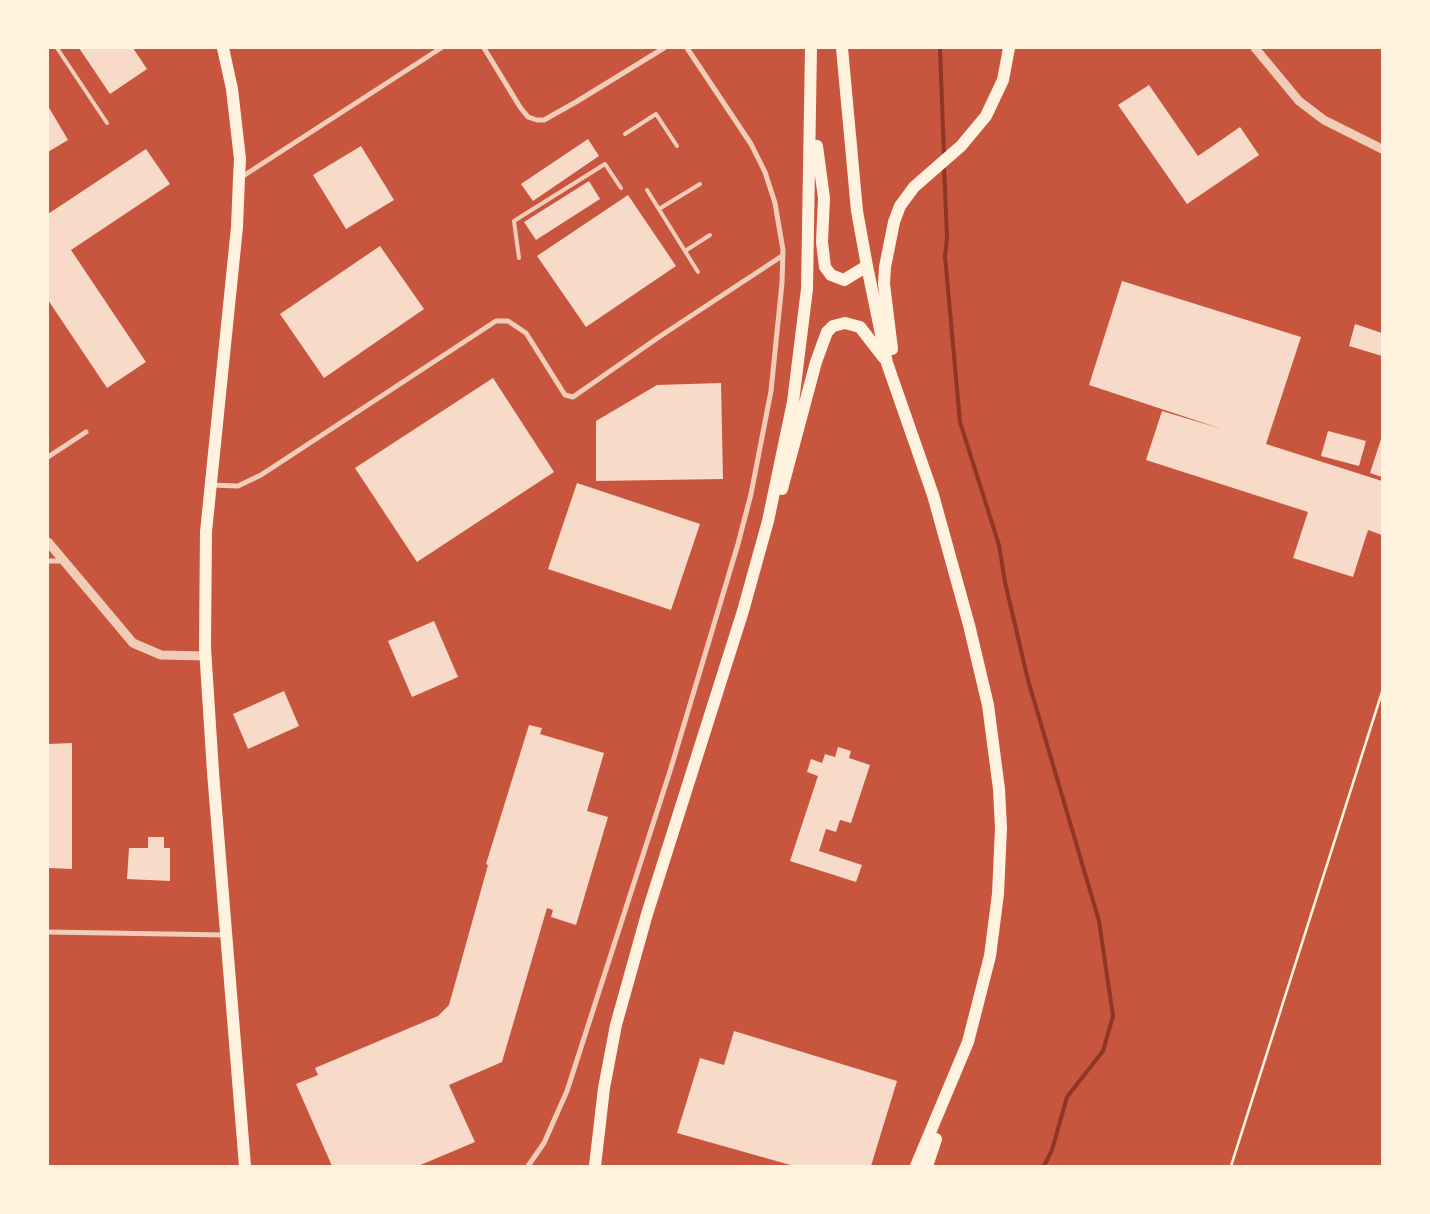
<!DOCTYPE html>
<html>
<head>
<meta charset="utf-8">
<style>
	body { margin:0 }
	#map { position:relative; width:1430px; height:1214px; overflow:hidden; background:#c8553d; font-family:Arial,sans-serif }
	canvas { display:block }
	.frame { position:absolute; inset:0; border:49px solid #fff3e0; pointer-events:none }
</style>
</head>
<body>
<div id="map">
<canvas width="1430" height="1214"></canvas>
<div class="frame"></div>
</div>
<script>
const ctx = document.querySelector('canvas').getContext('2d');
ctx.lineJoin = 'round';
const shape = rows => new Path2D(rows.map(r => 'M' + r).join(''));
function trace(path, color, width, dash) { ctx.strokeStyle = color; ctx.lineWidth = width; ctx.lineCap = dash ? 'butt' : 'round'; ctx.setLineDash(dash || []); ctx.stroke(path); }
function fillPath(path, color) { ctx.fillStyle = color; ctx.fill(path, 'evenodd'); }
trace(shape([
	[940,48,944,156],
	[944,166,947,238,945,256,960,422,999,545,1005,582,1028,680,1099,921,1113,1016,1103,1051,1067,1097,1052,1150,1044,1166]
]), '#8f3625', 4);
fillPath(shape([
	[79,48,133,48,147,69,110,94],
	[1149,85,1198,156,1240,127,1259,155,1187,204,1118,105],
	[48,106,68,140,48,152],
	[588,139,599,156,533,201,521,184],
	[361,146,394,200,346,229,313,175],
	[146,149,170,184,71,250,146,362,107,388,48,300,48,214],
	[589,181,600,199,536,240,524,222],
	[628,195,676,266,586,327,537,256],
	[380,246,424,309,324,378,280,314],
	[1122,281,1301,337,1266,444,1382,481,1382,535,1368,530,1353,577,1293,558,1308,512,1146,460,1162,411,1222,429,1089,385],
	[1355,324,1382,333,1382,356,1349,346],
	[493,378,554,472,417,562,355,468],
	[721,383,723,479,596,481,596,421,657,385],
	[1328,431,1366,441,1359,466,1321,456],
	[1382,436,1382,477,1370,473],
	[577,483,700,524,671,610,548,569],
	[434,621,458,677,412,697,388,641],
	[284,691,299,726,248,749,233,714],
	[529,725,542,728,540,734,604,753,587,811,608,817,576,925,551,917,553,910,547,908,502,1062,449,1085,475,1142,418,1166,332,1166,296,1084,318,1075,315,1068,438,1016,449,1005,488,865,486,864],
	[72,743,72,869,48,868,48,744],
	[838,747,851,751,849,758,870,765,851,823,840,820,836,832,826,829,819,851,862,865,856,882,790,861,818,776,807,772,811,759,822,763,825,754,835,757],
	[148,837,164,837,164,848,170,848,170,881,127,879,129,848,148,848],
	[734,1031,897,1081,871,1166,794,1166,677,1133,700,1058,724,1065]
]), '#f7dbc8');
trace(shape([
	[1231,1166,1382,692]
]), '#fff3e0', 2.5);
trace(shape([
	[57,48,107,123],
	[625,134,656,114,677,146],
	[647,190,698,272],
	[659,209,700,184],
	[685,251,710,235],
	[519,258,514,221,605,164,621,188]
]), '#f1ccb7', 4);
trace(shape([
	[484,48,520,107,528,117,537,120,544,120,576,102,664,48],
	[240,178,441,48],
	[48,457,86,432],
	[211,485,238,486,261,475,496,321,508,321,526,333,565,395,573,397,659,337,782,256],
	[48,561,63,561],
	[48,932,227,935],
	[528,1166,544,1143,567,1091,671,768,738,544,751,494,771,391,782,283,783,250,775,203,765,172,751,144,687,48]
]), '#f1ccb7', 5);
trace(shape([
	[1255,48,1299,101,1324,120,1382,149],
	[48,542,133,643,161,655,205,656]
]), '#f1ccb7', 9);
trace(shape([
	[223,48,232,89,240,159,239,178,237,227,206,532,205,648,213,772,245,1166],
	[842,48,857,211,867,266,887,363,933,495,969,625,988,705,999,789,1001,828,998,894,990,956,968,1042,916,1166],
	[817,146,824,198,822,242,825,267,831,275,844,280,867,266],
	[892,349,884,284,885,267,894,222,900,206,914,187,961,146,986,116,1003,80,1009,48],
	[782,489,816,362,827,332,833,326,845,323,860,327,884,358],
	[595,1166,604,1088,616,1025,647,914,743,611,768,521,793,402,807,289,811,48],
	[927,1166,936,1139]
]), '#fff3e0', 12);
</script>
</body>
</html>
